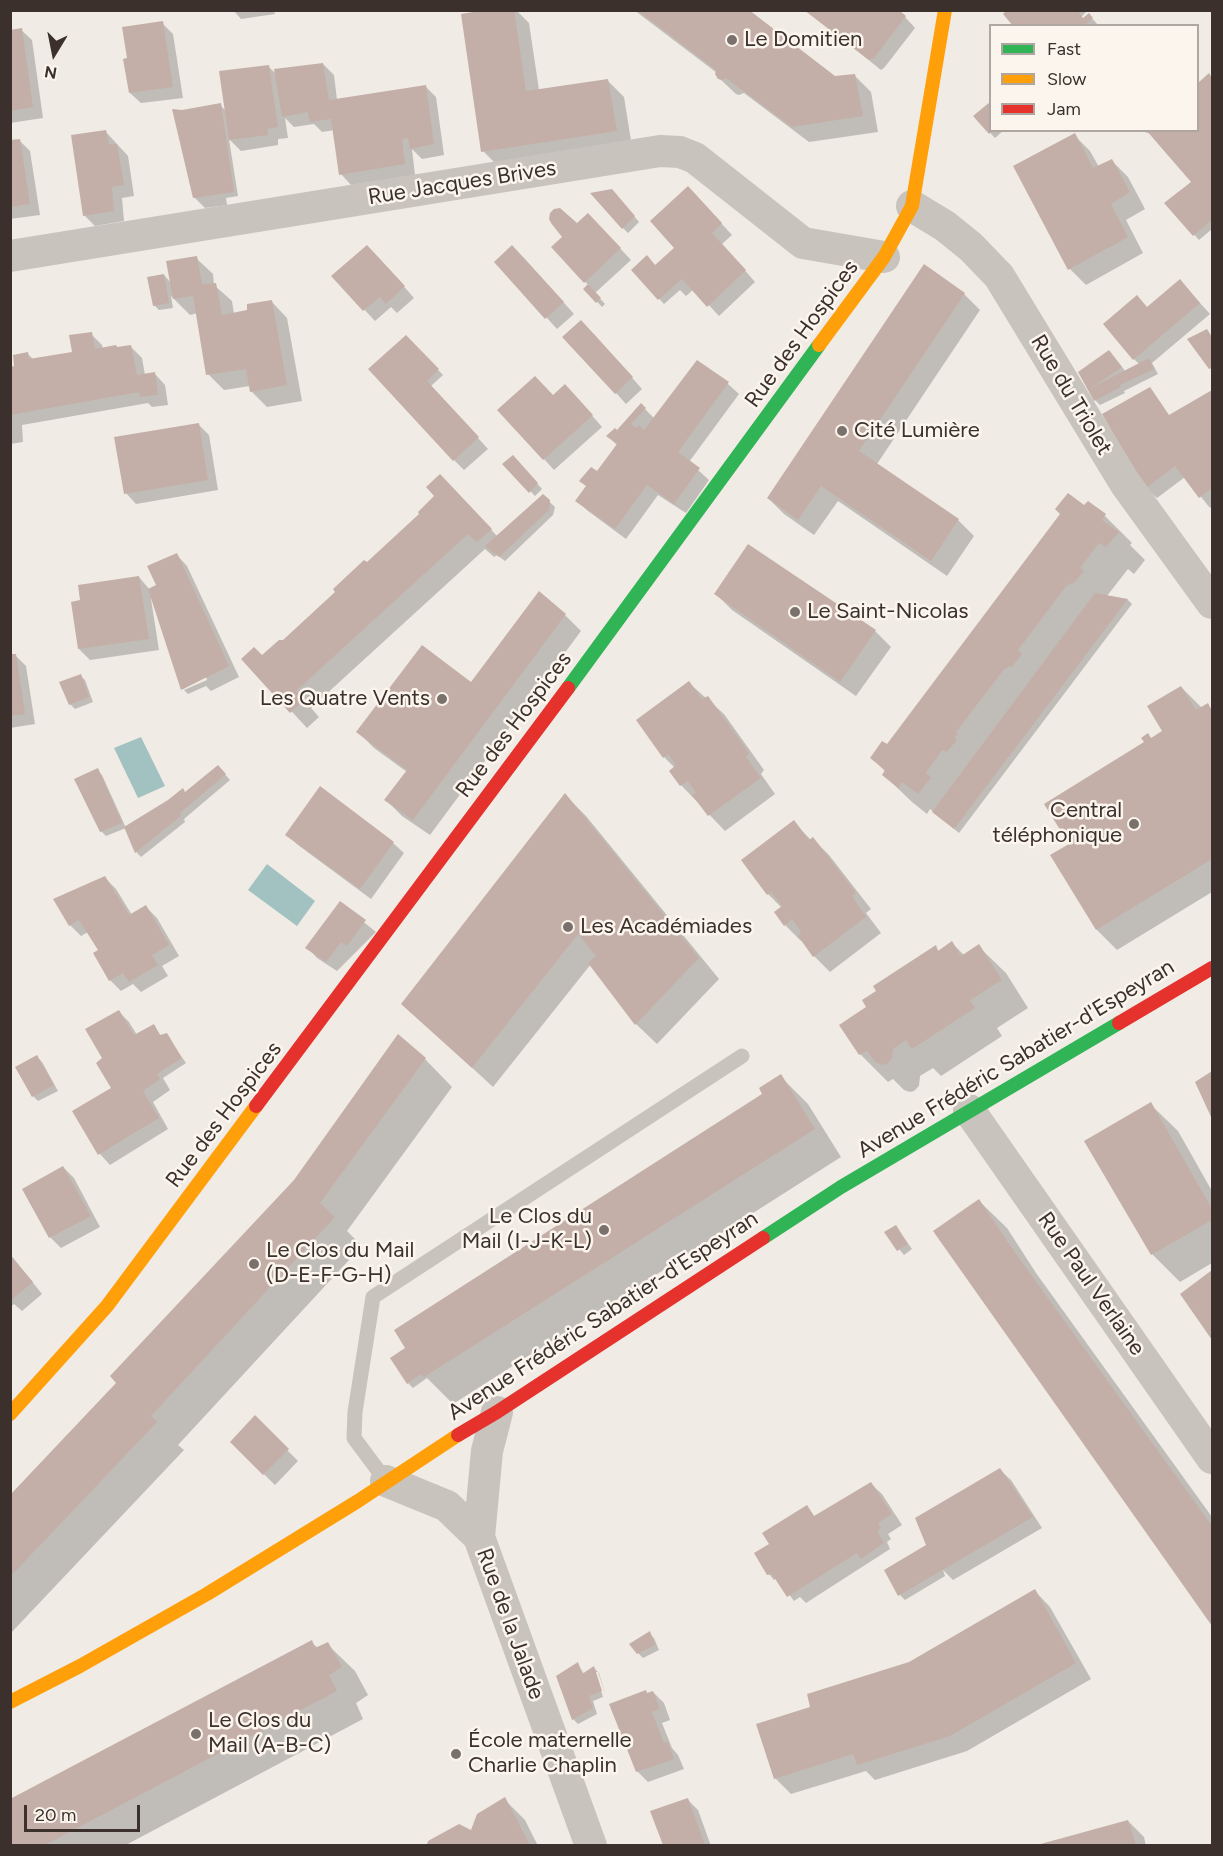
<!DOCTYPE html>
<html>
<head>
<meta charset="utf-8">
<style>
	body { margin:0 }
	#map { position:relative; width:1223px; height:1856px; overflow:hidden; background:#f0ebe5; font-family:Figtree,sans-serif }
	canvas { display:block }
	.frame { position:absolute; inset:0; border:12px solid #3b302b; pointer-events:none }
	.legend { position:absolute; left:989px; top:24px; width:210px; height:108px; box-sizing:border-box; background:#fbf5ee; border:2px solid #aea6a0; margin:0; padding:8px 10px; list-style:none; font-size:18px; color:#3b302b }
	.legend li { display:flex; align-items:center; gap:12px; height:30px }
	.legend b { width:30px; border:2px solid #aea6a0 }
	.north { position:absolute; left:24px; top:24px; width:60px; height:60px; -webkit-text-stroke:4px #fbf5ee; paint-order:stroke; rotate:190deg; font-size:16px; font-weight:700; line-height:24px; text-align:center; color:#3b302b }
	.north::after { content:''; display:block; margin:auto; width:21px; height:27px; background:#3b302b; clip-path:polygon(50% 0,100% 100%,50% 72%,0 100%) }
	.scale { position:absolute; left:24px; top:1805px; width:116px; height:27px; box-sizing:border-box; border:3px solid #3b302b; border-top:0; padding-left:8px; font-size:18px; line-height:21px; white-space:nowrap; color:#3b302b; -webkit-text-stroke:4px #fbf5ee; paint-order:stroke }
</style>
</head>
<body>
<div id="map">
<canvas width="1223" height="1856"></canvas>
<div class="frame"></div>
<ul class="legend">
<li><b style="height:8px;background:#30b455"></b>Fast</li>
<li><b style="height:8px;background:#ff9f0a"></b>Slow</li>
<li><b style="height:8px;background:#e5322d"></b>Jam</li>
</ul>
<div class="north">N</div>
<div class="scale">20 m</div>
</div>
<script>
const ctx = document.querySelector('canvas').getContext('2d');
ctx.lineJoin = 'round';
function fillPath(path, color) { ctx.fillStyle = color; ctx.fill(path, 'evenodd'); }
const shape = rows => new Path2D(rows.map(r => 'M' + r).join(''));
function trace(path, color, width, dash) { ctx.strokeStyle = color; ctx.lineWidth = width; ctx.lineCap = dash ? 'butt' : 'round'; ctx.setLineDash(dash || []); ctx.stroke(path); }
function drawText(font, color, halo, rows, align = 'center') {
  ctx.font = font + ' Figtree,sans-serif'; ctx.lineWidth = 5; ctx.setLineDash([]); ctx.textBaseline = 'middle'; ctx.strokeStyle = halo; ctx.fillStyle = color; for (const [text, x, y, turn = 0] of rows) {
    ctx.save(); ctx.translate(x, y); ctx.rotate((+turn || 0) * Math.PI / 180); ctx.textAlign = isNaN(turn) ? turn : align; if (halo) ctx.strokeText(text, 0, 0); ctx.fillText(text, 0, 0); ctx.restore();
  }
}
fillPath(shape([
	[141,737,165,786,138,798,114,748],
	[267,864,315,901,297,926,248,890]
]), '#a1c2c1');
fillPath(shape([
	[233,10,274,10,275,14,241,19],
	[494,10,516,10,529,23,539,90,608,81,624,97,632,147,499,167,483,151],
	[634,10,746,10,835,77,855,76,871,92,878,132,809,142,744,93,739,95,736,94,719,78,717,73],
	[806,10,905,17,915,28,884,68,881,70],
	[1010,10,1088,10,1081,17,1084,20,1089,15,1099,26,1015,26],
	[162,23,173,34,183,98,141,103,130,93,128,59],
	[21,30,32,40,43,118,10,123,10,31],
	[323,64,334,75,337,100,425,86,436,97,444,155,422,159,412,149,415,175,351,185,341,174,335,130,322,132,314,124,294,127,285,118,288,138,278,139,278,145,241,151,229,139,238,196,226,198,227,205,205,208,194,197,182,111,220,105,226,111,268,66,277,75],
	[1209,76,1212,79,1212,229,1199,240,1166,203,1193,182,1151,134,1138,130,1198,130,1198,85],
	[990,104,990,130,1004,130,995,138,975,117],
	[106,132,128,156,134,196,122,198,124,221,95,226,84,215],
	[1074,135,1090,151,1099,167,1112,161,1128,177,1145,209,1126,220,1143,253,1086,285,1070,269,1015,167],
	[20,141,30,151,40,215,10,219,10,142],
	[617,196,639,222,628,233,623,228],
	[699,199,732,235,722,244,755,282,719,316,694,289,686,296,680,290,664,304,633,270,656,267,676,248],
	[560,210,577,225,599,226,631,260,595,293,605,304,602,307,585,289,589,286,553,247,565,237],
	[378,257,414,298,397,313,391,307,375,321,333,276],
	[523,257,574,314,557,329,496,262],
	[196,258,213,274,214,285,232,301,234,314,249,311,271,301,287,318,302,401,267,407,251,391,250,386,224,390,208,374,198,313,190,315,171,296,173,308,159,310,154,305,164,275,171,283],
	[1180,281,1210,314,1152,363,1158,374,1124,391,1125,393,1100,405,1095,400,1080,372,1114,357,1126,372,1140,365,1134,359,1148,308],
	[964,294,980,310,877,464,958,520,974,536,947,576,838,501,814,535,784,514,768,498],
	[592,332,642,389,626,404,616,393],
	[91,334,102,345,103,349,131,347,142,358,145,375,155,374,165,385,168,405,152,407,148,403,22,425,23,442,10,444,10,369,16,368,27,353,34,360,74,353],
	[406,337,443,375,431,386,488,449,464,470,454,460],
	[698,362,728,384,739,394,689,462,709,480,686,513,658,495,626,539,588,511,577,501,618,446,608,436,617,432,641,405,655,419],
	[1150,389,1169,416,1211,392,1212,393,1212,506,1210,508,1185,477,1157,498,1146,488],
	[576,397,602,427,554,470,544,459],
	[198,424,209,435,218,490,136,504,126,493],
	[518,462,542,489,535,496,505,464],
	[456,492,498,537,543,496,555,507,553,515,505,561,497,555,494,557,485,549,311,708,319,717,307,728,243,659,262,657,283,641,367,564],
	[1084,507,1105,516,1132,543,1130,545,1145,560,1134,574,1128,569,1107,596,1128,600,1132,604,959,833,930,809,927,814,912,802,884,775,885,771,872,758,887,746],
	[177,555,187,566,239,677,211,691,206,686,188,694,184,690,207,680,206,677,183,689,153,598,151,599,159,650,90,660,79,649,139,577,150,590,157,586],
	[716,594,875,631,891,647,856,696,732,610],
	[565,615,581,631,430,835,402,816,386,800,407,772,374,748,358,732,471,684],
	[15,655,26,666,35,724,10,728,10,656],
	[80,675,85,680,93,702,75,709,70,704],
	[689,683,724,714,764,770,761,774,775,794,725,831,681,785,675,768,664,757,638,721],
	[1181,687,1202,708,1207,705,1212,710,1212,892,1117,950,1097,930,1052,855,1071,844,1164,731],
	[97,770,102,775,126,828,106,836,101,831],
	[223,772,230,780,184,819,185,822,141,857,137,853,126,828],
	[565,795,586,816,719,979,657,1044,636,1024,591,964,493,1087,403,1004],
	[793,822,811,840,813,839,829,855,871,909,866,913,881,933,830,972,814,956,803,939,801,941,785,925,782,908,768,894],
	[287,835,393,843,404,853,371,899,298,845],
	[105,878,116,889,132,915,146,907,157,918,179,956,162,966,168,976,141,992,133,984,121,991,110,980,100,950,88,932,81,936,70,925,55,899],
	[340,903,376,932,337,971,317,958,307,947],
	[952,943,964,955,978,946,1006,973,1028,1008,997,1028,1002,1036,941,1076,933,1068,920,1076,919,1086,914,1091,910,1092,904,1090,893,1079,888,1082,860,1054,868,1008,935,947,940,952],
	[119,1012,129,1022,137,1035,154,1026,161,1036,166,1035,186,1063,163,1078,170,1090,153,1102,168,1129,110,1165,100,1154,113,1089],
	[37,1057,42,1062,58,1091,38,1101,33,1096],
	[425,1059,452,1087,347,1231,362,1246,178,1445,184,1450,10,1634,10,1496],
	[1212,1072,1212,1115,1197,1083],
	[780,1076,808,1104,841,1157,453,1404,427,1378,413,1388,408,1383,764,1094],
	[1150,1104,1178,1131,1212,1191,1212,1263,1180,1282,1152,1254],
	[63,1167,74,1178,100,1227,61,1248,51,1238,24,1190],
	[979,1201,1007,1228,1036,1273,1212,1517,1212,1623,935,1232],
	[896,1227,912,1249,904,1255,886,1233],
	[10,1254,42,1294,22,1311,14,1304,10,1307],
	[1212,1272,1212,1337,1182,1294],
	[255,1418,298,1461,275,1485,232,1443],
	[1000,1470,1011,1480,1042,1528,953,1580,943,1570,945,1576,905,1600,900,1595,928,1546],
	[871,1484,882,1494,902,1525,888,1534,891,1539,887,1542,890,1549,806,1603,800,1597,794,1601,777,1578,774,1580,769,1574,771,1544,807,1507,815,1517],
	[1035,1591,1050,1607,1091,1679,967,1751,875,1780,866,1771,791,1794,775,1778,812,1708,909,1663],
	[649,1633,654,1638,659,1650,643,1658,638,1653],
	[311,1642,318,1648,327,1644,355,1671,368,1695,356,1703,363,1719,124,1846,10,1846,10,1801],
	[578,1664,584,1674,594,1668,599,1673,606,1696,598,1672,595,1672,603,1697,593,1701,597,1714,578,1724,573,1719,558,1677],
	[653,1692,664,1703,670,1720,662,1723,672,1748,678,1755,684,1769,648,1782,637,1771],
	[504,1799,525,1820,538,1846,429,1846,430,1842,472,1832],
	[687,1799,698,1810,711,1846,664,1846,652,1812],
	[1128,1821,1144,1837,1146,1846,1040,1846]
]), '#0003');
fillPath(shape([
	[485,10,514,10,526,91,608,79,617,131,481,152,461,14],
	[637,10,749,10,835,76,855,74,863,116,792,127,726,78,722,80,718,79,715,74,716,70],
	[804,10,899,10,906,16,874,58,869,60],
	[1007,10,1077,10,1083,18,1089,13,1093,18,1084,26,1013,26,1003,14],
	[163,21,173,87,129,93,123,59,127,58,122,27],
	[22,28,33,107,10,111,10,30],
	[323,63,329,100,426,85,434,144,410,149,408,138,402,139,405,164,339,175,331,119,310,122,308,112,282,117,274,69],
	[269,65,278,127,267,129,268,135,229,140,219,71],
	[1209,73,1212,78,1212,220,1193,236,1164,203,1191,182,1146,130,1198,130,1198,83],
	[990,102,990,130,993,130,989,134,973,116],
	[221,103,234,192,193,198,172,109,182,110],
	[106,130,109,144,117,144,124,185,112,187,114,211,83,216,71,135],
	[1075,133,1093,168,1112,159,1130,192,1111,204,1128,237,1068,270,1013,166],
	[20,139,30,204,10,207,10,140],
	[688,186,722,223,712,233,746,270,707,307,682,279,658,300,631,270,647,255,655,265,674,248,650,221],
	[612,189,635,216,622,229,590,193],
	[560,208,577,223,588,213,621,248,584,283,551,247,562,237,551,223,549,219,550,213,554,209],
	[367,245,405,286,386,304,380,297,363,311,331,276],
	[512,245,564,302,545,319,494,262],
	[197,256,202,284,216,283,222,315,247,310,247,304,272,300,287,385,250,392,246,369,206,375,193,296,173,299,166,261],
	[924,264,965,293,859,451,959,519,931,561,821,486,798,520,767,498],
	[164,274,169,303,153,306,147,277],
	[1180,279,1200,303,1133,360,1103,324,1137,295,1147,307],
	[588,284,601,298,596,303,583,289],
	[581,320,633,377,615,394,562,337],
	[1207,329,1212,337,1212,368,1209,369,1187,339],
	[92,332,95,349,116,345,117,347,131,345,137,375,155,372,158,395,140,397,139,392,10,415,10,367,14,366,13,355,28,352,29,359,72,352,69,335],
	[406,335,439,369,427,381,479,437,453,461,368,369],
	[1109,350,1122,367,1091,388,1149,358,1154,369,1120,385,1121,387,1094,401,1078,372],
	[697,360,729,382,678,452,700,468,674,504,647,485,615,529,575,501,586,486,579,481,591,467,597,471,617,444,606,436,615,428,617,430,641,403,646,408,631,424,636,428,639,425,644,430],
	[535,376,553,395,565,384,593,415,543,460,497,410],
	[1150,387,1169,415,1212,390,1212,488,1199,498,1175,466,1145,489,1102,414],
	[199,423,208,480,124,494,114,437],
	[513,455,538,483,529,493,502,464],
	[440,474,492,529,477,542,468,534,296,691,304,700,290,713,241,659,254,647,262,655,279,640,283,640,335,592,333,589,364,560,367,562,419,514,418,512,434,496,426,487],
	[1068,493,1084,505,1088,501,1106,514,1102,520,1119,532,1106,547,1099,543,1080,568,1084,571,1074,583,1067,585,1018,650,1022,654,1012,667,1009,666,1006,669,1005,668,956,732,958,734,954,737,957,740,947,752,942,750,926,773,931,778,918,794,902,782,898,788,882,775,885,770,870,758,882,741,887,744,1060,514,1055,509],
	[543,494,550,500,549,510,499,557,485,546],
	[748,544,876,630,840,682,714,594],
	[177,553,229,666,181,690,148,589,156,585,147,566],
	[139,576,149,639,78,649,71,602,80,600,78,585],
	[539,591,566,614,413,820,384,800,407,770,356,732,422,645,471,682],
	[1095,593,1128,599,954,829,932,812],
	[10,654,16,654,25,714,10,716],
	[81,674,89,697,69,705,59,682],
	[689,681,702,699,708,696,749,753,746,757,761,778,708,816,692,795,696,793,688,781,680,786,669,771,676,765,668,754,663,758,636,720],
	[1181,686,1196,710,1208,703,1212,711,1212,859,1096,930,1050,855,1069,844,1044,804,1144,742,1141,738,1148,733,1151,738,1162,731,1147,706],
	[218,765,226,774,180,813,181,816,135,853,124,827,168,800,183,788,185,792],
	[98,768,122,823,100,832,74,779],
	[320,786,394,842,360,889,285,835],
	[565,793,699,958,635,1025,588,963,596,956,578,934,472,1068,401,1004],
	[794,820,809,840,813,837,856,893,852,896,866,917,813,957,798,936,801,932,792,919,784,926,774,912,782,906,771,892,767,895,741,860],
	[105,876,129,915,146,905,169,945,152,955,158,965,129,982,123,973,109,981,93,953,98,950,79,920,69,926,53,899],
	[340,901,366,920,347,946,341,942,326,962,305,948],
	[952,941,961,956,979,944,1002,980,970,1000,975,1008,912,1049,906,1040,893,1049,892,1058,887,1064,882,1065,875,1062,867,1051,859,1055,839,1025,866,1007,862,1000,876,991,873,986,936,945,938,951],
	[119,1010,134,1035,154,1024,160,1035,167,1033,182,1058,157,1074,160,1079,143,1091,159,1118,98,1155,72,1111,111,1088,96,1063,102,1058,85,1029],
	[398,1034,426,1058,320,1203,335,1217,151,1416,157,1422,10,1577,10,1495,116,1383,110,1376,294,1180],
	[37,1055,54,1085,32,1097,15,1067],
	[1212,1071,1212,1119,1195,1082],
	[781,1074,815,1129,424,1377,421,1374,407,1384,390,1358,405,1348,394,1330,762,1094,759,1088],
	[1151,1102,1212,1209,1212,1220,1151,1255,1084,1141],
	[63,1166,91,1216,49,1238,22,1189],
	[979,1199,1009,1244,1212,1526,1212,1626,933,1231],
	[896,1225,908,1244,897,1251,884,1232],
	[10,1255,33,1282,10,1301],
	[1212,1270,1212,1340,1180,1294],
	[255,1415,289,1449,263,1475,230,1442],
	[1000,1468,1033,1517,898,1596,884,1570,926,1545,915,1518],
	[871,1482,892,1514,878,1523,881,1528,877,1531,884,1543,861,1559,857,1553,787,1597,772,1574,767,1575,754,1553,769,1544,762,1533,807,1505,814,1516],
	[1035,1589,1076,1663,950,1736,857,1765,853,1754,774,1779,756,1724,810,1707,807,1694,909,1662],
	[650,1631,655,1645,637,1654,629,1644],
	[312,1640,315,1648,328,1642,342,1667,329,1675,337,1691,45,1845,10,1845,10,1799],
	[578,1662,582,1674,594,1666,602,1691,589,1696,593,1708,572,1720,556,1676],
	[646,1690,647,1693,653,1691,660,1709,652,1712,664,1743,668,1742,674,1759,636,1772,609,1704],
	[505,1797,530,1845,427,1845,428,1841,459,1824,471,1830,477,1814],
	[688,1798,705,1845,663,1845,650,1811],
	[1128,1820,1136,1845,1037,1845]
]), '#c3afa7');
trace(shape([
	[386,1481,354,1438,355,1412,373,1297,742,1056]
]), '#c9c3be', 15);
trace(shape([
	[912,206,945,226,971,247,999,276,1125,483,1212,603],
	[10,256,660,151,680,152,695,158,803,243,884,257],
	[969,1110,1212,1458],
	[497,1412,487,1451,479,1537,591,1846],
	[386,1481,447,1506,479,1537]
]), '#c9c3be', 32);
trace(shape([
	[568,688,819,345],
	[763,1238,841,1187,1119,1023]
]), '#30b455', 14);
trace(shape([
	[819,345,884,257,912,206,945,10],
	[10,1414,107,1306,256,1106],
	[10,1702,80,1666,207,1594,358,1501,458,1435]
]), '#ff9f0a', 14);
trace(shape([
	[1119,1023,1212,968],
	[256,1106,568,688],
	[458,1435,497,1412,763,1238]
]), '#e5322d', 14);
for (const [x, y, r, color] of [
	[732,40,6,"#7a716c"],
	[842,431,6,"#7a716c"],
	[795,612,6,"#7a716c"],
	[442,699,6,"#7a716c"],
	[1134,824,6,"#7a716c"],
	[568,927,6,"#7a716c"],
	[604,1230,6,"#7a716c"],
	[254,1264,6,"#7a716c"],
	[196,1734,6,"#7a716c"],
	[456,1754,6,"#7a716c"]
]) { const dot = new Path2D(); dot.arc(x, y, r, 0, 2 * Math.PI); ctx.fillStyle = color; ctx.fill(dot); trace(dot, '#fbf5ee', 2); }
drawText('22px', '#3b302b', '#fbf5ee', [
	["Le Domitien",744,40],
	["Cité Lumière",854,431],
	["Le Saint-Nicolas",807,612],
	["Les Quatre Vents",430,699,"right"],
	["Central",1122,811,"right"],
	["téléphonique",1122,836,"right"],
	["Les Académiades",580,927],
	["Le Clos du",592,1217,"right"],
	["Mail (I-J-K-L)",592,1242,"right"],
	["Le Clos du Mail",266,1251],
	["(D-E-F-G-H)",266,1276],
	["Le Clos du",208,1721],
	["Mail (A-B-C)",208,1746],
	["École maternelle",468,1741],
	["Charlie Chaplin",468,1766]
], 'left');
drawText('22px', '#3b302b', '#fbf5ee', [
	["Rue Jacques Brives",462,183,-9],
	["Rue des Hospices",802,334,-54],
	["Rue du Triolet",1071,395,59],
	["Rue des Hospices",514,725,-53],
	["Avenue Frédéric Sabatier-d'Espeyran",1016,1059,-31],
	["Rue des Hospices",224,1115,-53],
	["Rue Paul Verlaine",1091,1284,55],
	["Avenue Frédéric Sabatier-d'Espeyran",603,1316,-33],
	["Rue de la Jalade",510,1624,70]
]);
</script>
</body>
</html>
